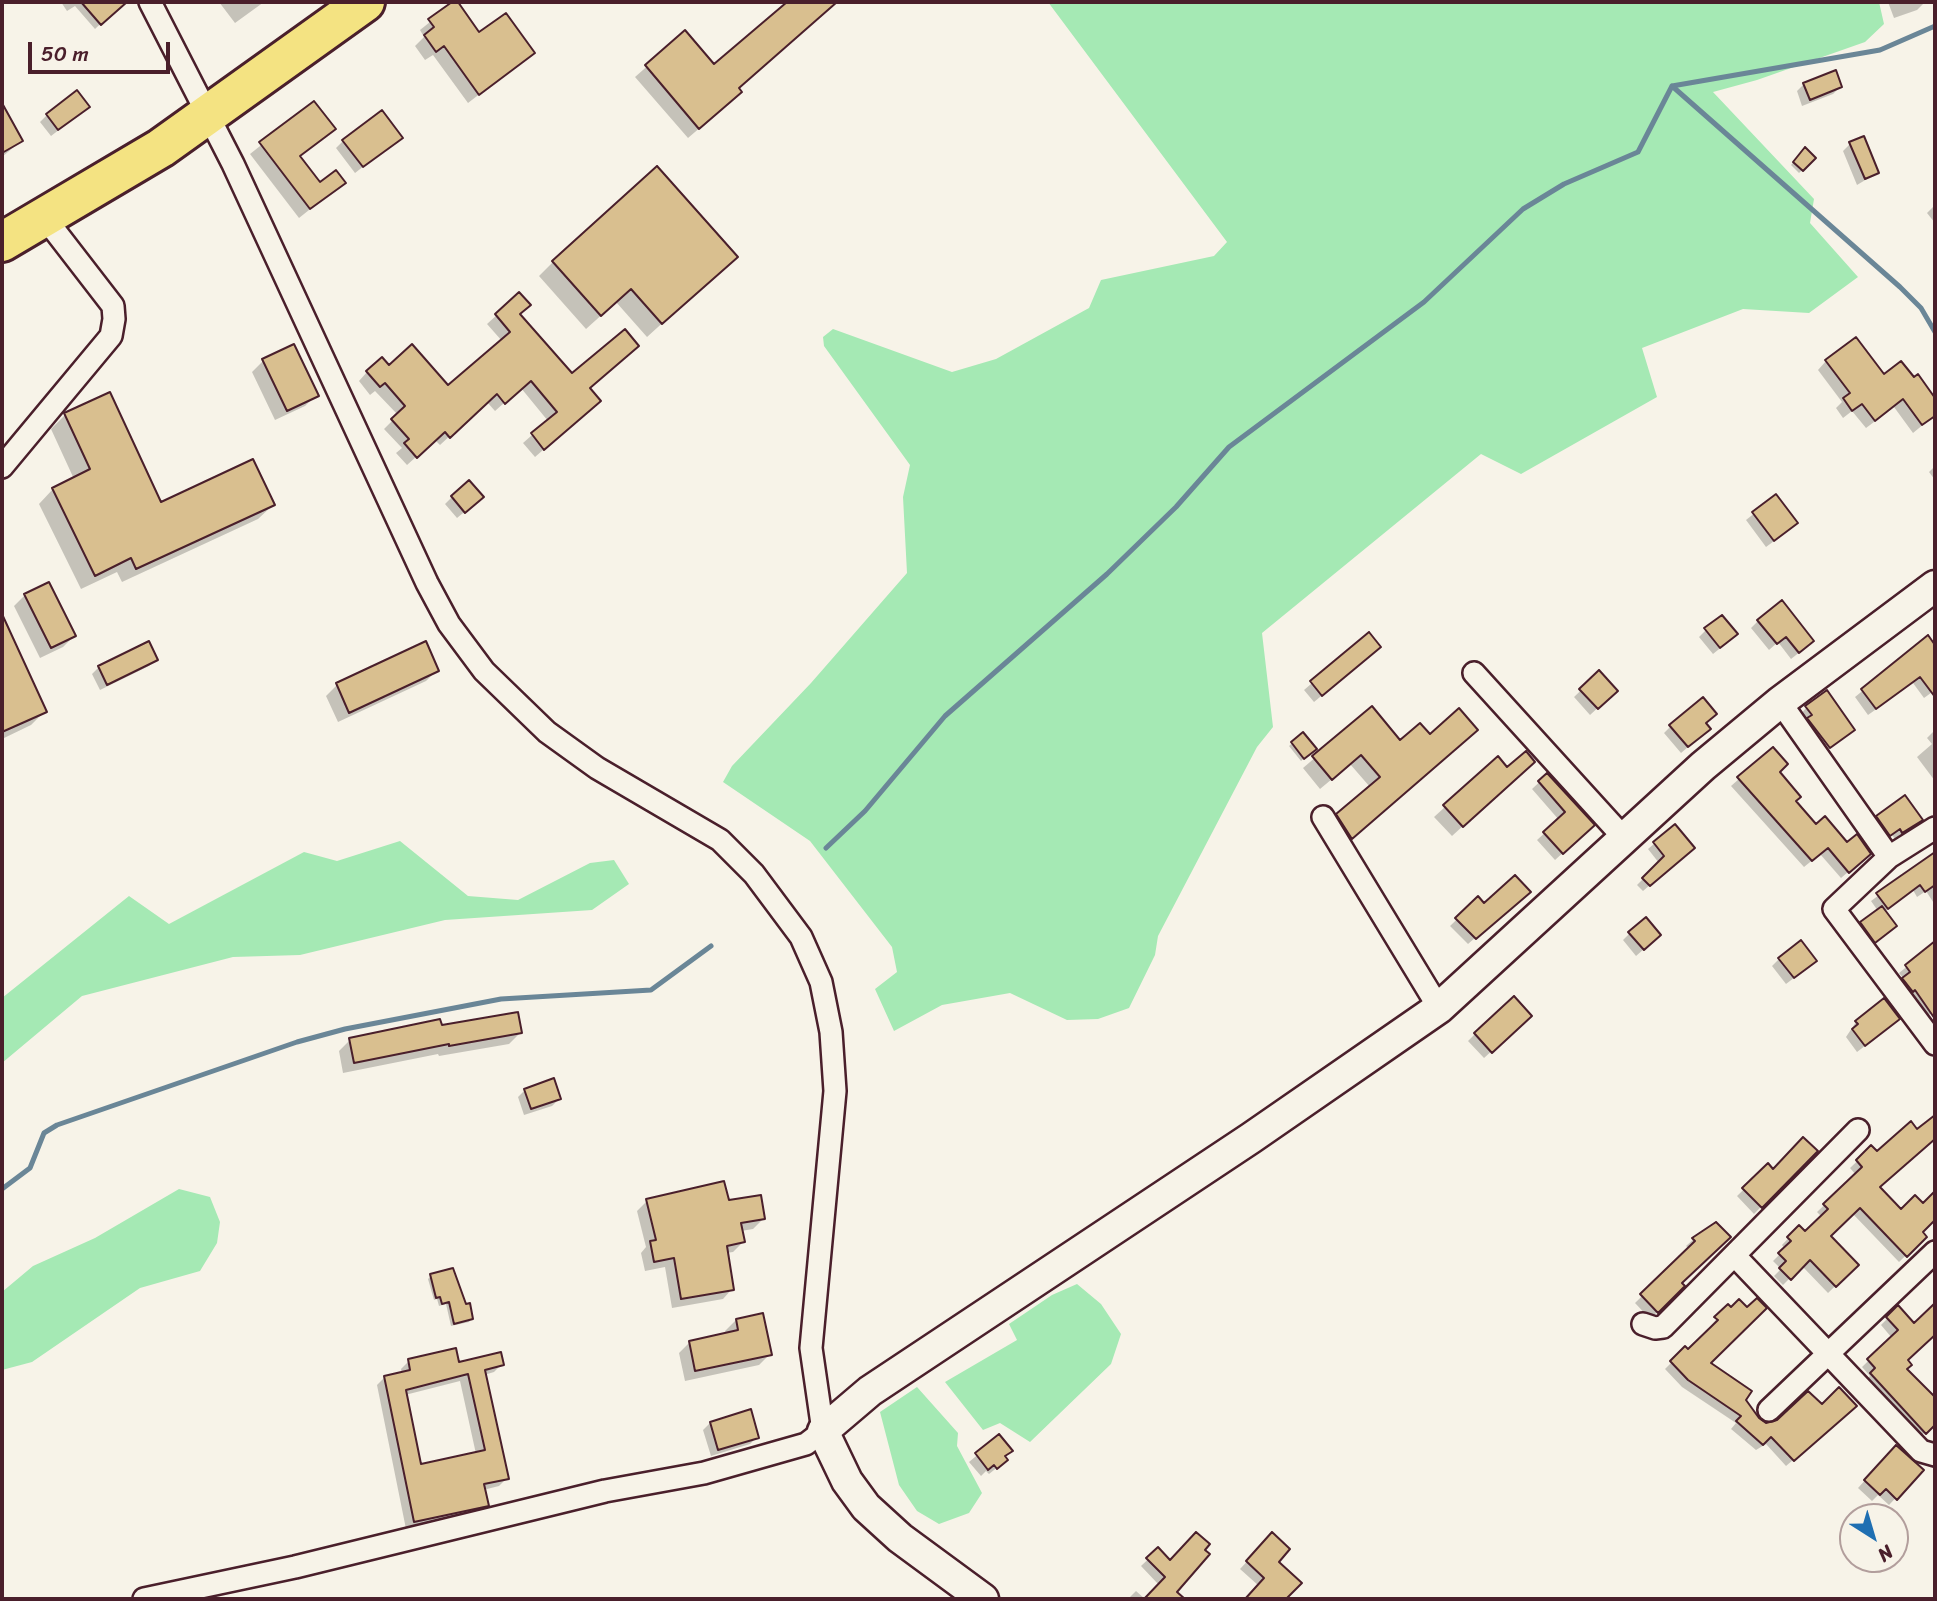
<!DOCTYPE html>
<html>
<head>
<meta charset="utf-8">
<style>
	body { margin:0 }
	#map { position:relative; width:1937px; height:1601px; overflow:hidden; background:#f7f3e8; font-family:Sriracha,sans-serif }
	canvas { display:block }
	.frame { position:absolute; inset:0; border:4px solid #4a1f2b; pointer-events:none }
	.north { position:absolute; left:1839px; top:1503px; width:70px; height:70px; box-sizing:border-box; background:#f7f3e8; border:2px solid #b29e9c; border-radius:50%; rotate:143deg; font-size:19px; font-weight:700; line-height:28px; text-align:center; color:#4a1f2b }
	.north::after { content:''; display:block; margin:auto; width:24px; height:32px; background:#1f6fb2; clip-path:polygon(50% 0,100% 100%,50% 72%,0 100%) }
	.scale { position:absolute; left:28px; top:42px; width:142px; height:32px; box-sizing:border-box; border:4px solid #4a1f2b; border-top:0; padding-left:9px; font-size:21px; line-height:24px; white-space:nowrap; color:#4a1f2b; -webkit-text-stroke:5px #f7f3e8; paint-order:stroke }
</style>
</head>
<body>
<div id="map">
<canvas width="1937" height="1601"></canvas>
<div class="frame"></div>
<div class="north">N</div>
<div class="scale">50 m</div>
</div>
<script>
const ctx = document.querySelector('canvas').getContext('2d');
ctx.lineJoin = 'round';
function fillPath(path, color) { ctx.fillStyle = color; ctx.fill(path, 'evenodd'); }
const shape = rows => new Path2D(rows.map(r => 'M' + r).join(''));
function trace(path, color, width, dash) { ctx.strokeStyle = color; ctx.lineWidth = width; ctx.lineCap = dash ? 'butt' : 'round'; ctx.setLineDash(dash || []); ctx.stroke(path); }
fillPath(shape([
	[1048,2,1879,2,1884,24,1865,42,1757,80,1713,92,1814,199,1810,223,1858,277,1809,313,1743,309,1642,348,1657,397,1521,474,1481,454,1262,633,1273,727,1257,747,1158,936,1155,955,1129,1008,1098,1019,1067,1020,1010,993,942,1005,894,1031,875,989,897,972,892,947,810,841,723,782,732,766,811,683,907,573,903,497,910,465,824,346,823,337,833,329,952,372,996,359,1089,308,1101,280,1214,256,1227,242],
	[400,841,468,896,518,900,590,863,614,860,629,884,592,910,445,920,300,955,233,957,82,996,2,1063,2,998,129,896,169,924,304,852,337,861],
	[179,1189,210,1197,220,1222,217,1243,200,1271,140,1288,32,1362,2,1370,2,1292,33,1266,95,1238],
	[1077,1284,1101,1304,1121,1334,1111,1364,1030,1442,1000,1423,983,1430,945,1382,1017,1340,1009,1324,1052,1295],
	[917,1387,958,1433,957,1446,982,1493,969,1513,939,1524,917,1511,899,1485,880,1412]
]), '#a5e9b4');
fillPath(shape([
	[61,2,115,2,118,7,95,29,75,6,67,11],
	[219,2,264,2,235,23],
	[455,2,479,34,533,53,468,103,433,55,425,60,415,46,424,37,420,30],
	[803,2,836,2,737,89,730,102,688,138,635,77,685,33,714,66],
	[1888,2,1924,2,1924,3,1917,10,1894,18],
	[1804,84,1840,87,1833,94,1802,106,1797,91],
	[314,103,333,129,299,157,320,184,343,183,299,218,250,154],
	[2,107,21,141,2,157],
	[81,113,51,136,40,122,47,115],
	[400,138,355,173,336,148,343,141],
	[1850,144,1877,173,1857,185,1843,151],
	[1805,150,1814,158,1799,173,1791,165],
	[1935,205,1935,223,1927,213],
	[553,262,721,270,647,337,616,302,586,329,539,276],
	[519,295,519,315,572,376,589,388,590,409,535,457,523,443,548,421,521,388,495,411,487,402,440,445,435,440,407,465,396,453,402,448,384,429,398,415,375,391,370,395,359,381,367,372,388,367,447,387,502,341,487,324],
	[263,361,316,395,305,406,275,420,252,372],
	[1826,361,1884,377,1913,380,1917,377,1935,401,1935,415,1913,433,1894,407,1866,428,1852,411,1843,418,1836,408,1842,402,1818,370],
	[65,415,160,504,273,505,258,519,122,582,117,572,81,589,39,504,53,489,74,479,51,429],
	[1935,466,1935,480,1929,472],
	[1776,496,1789,530,1766,547,1746,520],
	[452,497,474,504,457,518,445,504],
	[25,595,74,636,63,647,40,658,14,606],
	[2,618,45,711,31,725,2,739],
	[1758,621,1805,648,1791,659,1778,642,1769,650,1751,628],
	[1706,630,1729,641,1713,654,1699,637],
	[1368,635,1372,654,1314,702,1304,690],
	[1927,638,1935,648,1935,690,1924,698,1913,683,1868,715,1855,697],
	[425,644,437,670,426,681,338,722,326,696,337,685],
	[156,659,149,666,100,690,92,674,99,667],
	[1599,673,1616,691,1590,715,1574,697],
	[1806,708,1846,736,1823,754,1800,715],
	[1372,709,1400,743,1429,737,1465,740,1341,848,1327,825,1370,787,1350,764,1320,789,1303,768],
	[1704,723,1702,735,1681,753,1664,733,1671,726],
	[1935,730,1935,781,1917,757,1932,744,1927,738],
	[1303,734,1315,749,1301,761,1289,746],
	[1773,749,1778,772,1794,801,1816,826,1861,861,1841,878,1820,854,1804,867,1731,786],
	[1522,772,1452,836,1434,817,1445,807],
	[1547,775,1586,832,1555,860,1537,840,1559,820,1532,789],
	[1877,817,1921,820,1895,839,1892,835,1883,842,1870,824],
	[1675,826,1687,853,1643,891,1637,885,1659,863,1648,849],
	[1935,854,1935,905,1926,891,1917,897,1913,890,1884,912,1888,933,1868,948,1855,931,1878,911,1871,901],
	[1521,898,1468,944,1450,926,1478,899,1484,906],
	[1630,933,1652,942,1636,956,1623,940],
	[1935,944,1935,1011,1924,1018,1897,986,1904,979,1899,973],
	[1779,959,1807,968,1786,984,1772,966],
	[1856,1022,1891,1026,1857,1052,1846,1037],
	[1523,1023,1484,1058,1468,1041,1475,1034],
	[440,1027,520,1033,509,1044,439,1056,438,1054,343,1073,339,1051,350,1040],
	[525,1090,559,1099,552,1106,524,1115,518,1097],
	[1935,1117,1935,1138,1878,1188,1901,1212,1923,1205,1932,1196,1935,1199,1935,1217,1921,1232,1925,1237,1899,1262,1852,1213,1829,1236,1857,1265,1828,1293,1802,1266,1783,1285,1774,1276,1781,1269,1773,1261,1785,1249,1782,1245,1799,1227,1805,1234,1822,1217,1817,1212,1856,1175,1850,1168,1871,1148,1877,1154,1917,1131],
	[1816,1151,1754,1214,1737,1196,1768,1166,1773,1171],
	[647,1201,727,1202,763,1219,753,1229,741,1231,743,1242,733,1252,726,1253,732,1289,723,1299,672,1308,665,1267,645,1271,641,1253,646,1247,637,1211],
	[1704,1230,1707,1233,1680,1283,1683,1286,1650,1319,1635,1303,1690,1249,1686,1246],
	[431,1276,460,1286,471,1319,469,1322,451,1326,446,1304,439,1306,437,1299,434,1300,428,1279],
	[1935,1305,1935,1334,1906,1360,1905,1369,1935,1400,1935,1422,1918,1439,1865,1381,1870,1376,1862,1367,1892,1338,1881,1325,1898,1308,1914,1326],
	[1728,1306,1709,1363,1759,1421,1772,1425,1849,1412,1786,1466,1766,1444,1756,1450,1731,1429,1736,1423,1682,1387,1665,1369,1685,1349,1688,1352],
	[736,1320,770,1354,759,1365,685,1381,679,1353,690,1342,726,1334,725,1331],
	[409,1361,502,1364,494,1372,484,1375,507,1478,499,1486,483,1490,487,1505,479,1513,406,1529,377,1385,385,1377,402,1374,401,1369],
	[460,1381,476,1454,420,1466,405,1395],
	[710,1423,757,1437,750,1444,711,1456,703,1430],
	[999,1437,1004,1457,999,1466,989,1474,986,1471,981,1476,969,1462],
	[1889,1454,1922,1470,1889,1505,1878,1495,1872,1501,1858,1488],
	[1265,1542,1276,1562,1299,1583,1284,1599,1247,1599,1259,1586,1240,1569],
	[1158,1550,1170,1562,1175,1592,1178,1595,1174,1599,1146,1599,1159,1585,1141,1566],
	[1136,1591,1145,1599,1128,1599]
]), '#0003');
trace(shape([
	[1672,86,1900,287,1921,308,1935,332],
	[826,848,865,811,945,716,1107,574,1176,507,1229,447,1424,302,1523,209,1564,184,1638,152,1672,86,1880,50,1935,26],
	[2,1189,30,1168,44,1133,57,1125,297,1042,345,1029,501,999,651,990,711,946]
]), '#6a8697', 5);
const building = shape([
	[81,2,127,2,101,25,81,2],
	[452,2,458,2,479,32,506,13,535,53,479,95,444,46,436,52,424,35,434,27,428,19,452,2],
	[787,2,837,2,739,88,742,92,699,129,645,65,685,30,714,64,787,2],
	[1836,70,1842,87,1810,100,1803,83,1836,70],
	[77,90,90,107,58,130,46,114,77,90],
	[314,101,336,129,300,156,320,182,336,170,346,183,310,209,259,142,314,101],
	[2,103,23,141,2,153,2,103],
	[382,110,403,138,363,167,342,140,382,110],
	[1864,136,1879,173,1865,179,1849,142,1864,136],
	[1805,147,1816,158,1803,171,1793,162,1805,147],
	[657,166,738,257,662,324,631,289,601,316,552,261,657,166],
	[519,292,531,305,520,314,572,373,625,329,639,346,590,388,601,401,544,450,531,433,557,412,531,381,505,404,497,394,450,438,445,432,417,458,404,443,409,439,391,419,405,406,385,383,380,387,366,371,382,357,389,365,412,344,448,385,510,332,495,314,519,292],
	[1856,337,1884,374,1901,361,1914,377,1918,374,1935,398,1935,416,1922,425,1903,399,1875,421,1862,404,1852,411,1843,398,1850,393,1825,360,1856,337],
	[294,344,319,396,287,411,262,359,294,344],
	[110,392,161,502,253,459,275,505,136,569,131,558,95,576,52,488,90,469,64,413,110,392],
	[469,480,484,497,465,513,451,496,469,480],
	[1776,494,1798,523,1774,541,1752,512,1776,494],
	[49,582,76,636,51,648,24,594,49,582],
	[1782,600,1814,641,1799,653,1786,637,1777,644,1757,620,1782,600],
	[2,614,47,712,2,732,2,614],
	[1722,615,1738,634,1720,648,1704,628,1722,615],
	[1369,632,1381,647,1322,696,1310,681,1369,632],
	[1928,635,1935,645,1935,697,1920,677,1876,709,1861,689,1928,635],
	[149,641,158,660,107,685,98,666,149,641],
	[426,641,439,671,349,713,336,683,426,641],
	[1599,670,1618,691,1598,709,1579,689,1599,670],
	[1827,690,1855,730,1830,748,1807,718,1812,715,1805,706,1827,690],
	[1703,697,1717,714,1706,723,1711,729,1688,747,1669,725,1703,697],
	[1372,706,1400,740,1420,723,1430,734,1459,708,1478,730,1352,839,1336,814,1380,777,1361,755,1332,780,1312,756,1372,706],
	[1303,732,1317,749,1304,759,1291,742,1303,732],
	[1773,747,1788,764,1780,772,1801,797,1796,801,1816,824,1825,816,1847,842,1857,834,1871,854,1849,873,1828,848,1812,861,1737,777,1773,747],
	[1526,751,1535,762,1463,827,1443,805,1498,756,1507,767,1526,751],
	[1547,773,1595,825,1563,854,1543,832,1565,812,1538,781,1547,773],
	[1905,795,1923,820,1902,833,1900,829,1890,836,1876,816,1905,795],
	[1675,824,1695,848,1650,886,1642,878,1664,856,1653,842,1675,824],
	[1935,852,1935,885,1925,892,1920,885,1888,909,1876,893,1935,852],
	[1515,875,1531,892,1476,939,1455,918,1478,896,1484,903,1515,875],
	[1882,906,1897,926,1875,943,1860,922,1882,906],
	[1646,917,1661,935,1644,950,1628,932,1646,917],
	[1801,940,1817,961,1794,978,1778,958,1801,940],
	[1935,941,1935,1019,1915,990,1913,992,1902,978,1910,972,1905,965,1935,941],
	[1514,996,1532,1016,1492,1053,1474,1033,1514,996],
	[1884,998,1900,1019,1865,1046,1852,1029,1858,1024,1855,1021,1884,998],
	[518,1012,522,1033,449,1046,449,1044,354,1063,349,1038,440,1019,442,1025,518,1012],
	[554,1078,561,1099,531,1109,524,1089,554,1078],
	[1935,1115,1935,1139,1880,1187,1901,1209,1915,1195,1923,1203,1935,1191,1935,1220,1923,1232,1927,1237,1907,1257,1860,1208,1831,1236,1859,1265,1836,1287,1810,1260,1791,1280,1779,1268,1786,1261,1778,1253,1791,1241,1787,1237,1799,1225,1805,1231,1828,1209,1823,1204,1862,1167,1856,1160,1871,1145,1877,1151,1911,1121,1917,1129,1935,1115],
	[1803,1137,1818,1151,1762,1208,1742,1188,1768,1163,1773,1169,1803,1137],
	[724,1181,729,1200,761,1195,765,1219,741,1223,745,1242,727,1246,734,1290,681,1299,674,1258,654,1262,650,1241,656,1240,646,1199,724,1181],
	[1716,1222,1731,1237,1682,1283,1685,1286,1658,1313,1640,1294,1695,1241,1692,1238,1716,1222],
	[453,1268,466,1304,470,1303,473,1319,454,1324,449,1302,442,1304,440,1297,436,1298,430,1274,453,1268],
	[1757,1298,1767,1308,1711,1363,1752,1391,1746,1400,1759,1418,1766,1423,1777,1420,1808,1391,1822,1404,1839,1387,1857,1406,1794,1461,1771,1437,1763,1445,1736,1421,1741,1416,1688,1380,1670,1361,1685,1346,1688,1349,1718,1320,1714,1317,1728,1304,1731,1307,1739,1299,1747,1307,1757,1298],
	[1935,1303,1935,1335,1908,1360,1912,1365,1907,1369,1935,1397,1935,1425,1926,1434,1870,1373,1875,1368,1867,1359,1898,1330,1886,1317,1898,1305,1914,1323,1935,1303],
	[763,1313,772,1355,695,1371,689,1341,738,1330,736,1319,763,1313],
	[456,1348,459,1362,501,1352,504,1365,485,1370,509,1479,484,1484,489,1506,414,1522,384,1376,410,1370,408,1359,456,1348],
	[468,1374,485,1450,421,1464,406,1390,468,1374],
	[751,1409,759,1438,718,1450,710,1422,751,1409],
	[999,1434,1013,1451,1005,1456,1008,1460,997,1469,994,1465,988,1470,975,1453,999,1434],
	[1896,1445,1924,1470,1897,1500,1886,1489,1880,1495,1864,1480,1896,1445],
	[1196,1532,1210,1544,1205,1550,1210,1554,1177,1592,1185,1599,1144,1599,1165,1577,1146,1558,1158,1547,1170,1560,1196,1532],
	[1272,1532,1290,1549,1279,1562,1302,1583,1286,1599,1245,1599,1264,1578,1246,1561,1272,1532]
]);
fillPath(building, '#d9bf8f');
trace(building, '#4a1f2b', 2);
const street = shape([
	[2,467,111,336,114,319,113,306,45,218],
	[1474,673,1624,838],
	[1780,702,1889,857,1834,909,1935,1044],
	[1323,817,1439,1008],
	[1889,857,1935,828],
	[1735,1256,1921,1451,1935,1455],
	[1643,1324,1655,1328,1663,1327,1858,1130],
	[1769,1410,1935,1252],
	[144,1599,295,1567,605,1491,704,1473,806,1444,823,1431,811,1348,835,1091,831,1032,821,982,801,937,754,874,720,840,597,768,547,732,484,671,449,624,427,583,233,164,150,2]
]);
const secondary = shape([
	[983,1599,900,1538,866,1507,847,1481,823,1431,870,1391,1251,1138,1439,1008,1703,766,1780,702,1935,586]
]);
const highway = shape([
	[2,242,161,148,365,2]
]);
trace(street, '#4a1f2b', 26);
trace(secondary, '#4a1f2b', 35);
trace(highway, '#4a1f2b', 44);
trace(street, '#f7f3e8', 21);
trace(secondary, '#f7f3e8', 30);
trace(highway, '#f4e382', 38);
</script>
</body>
</html>
